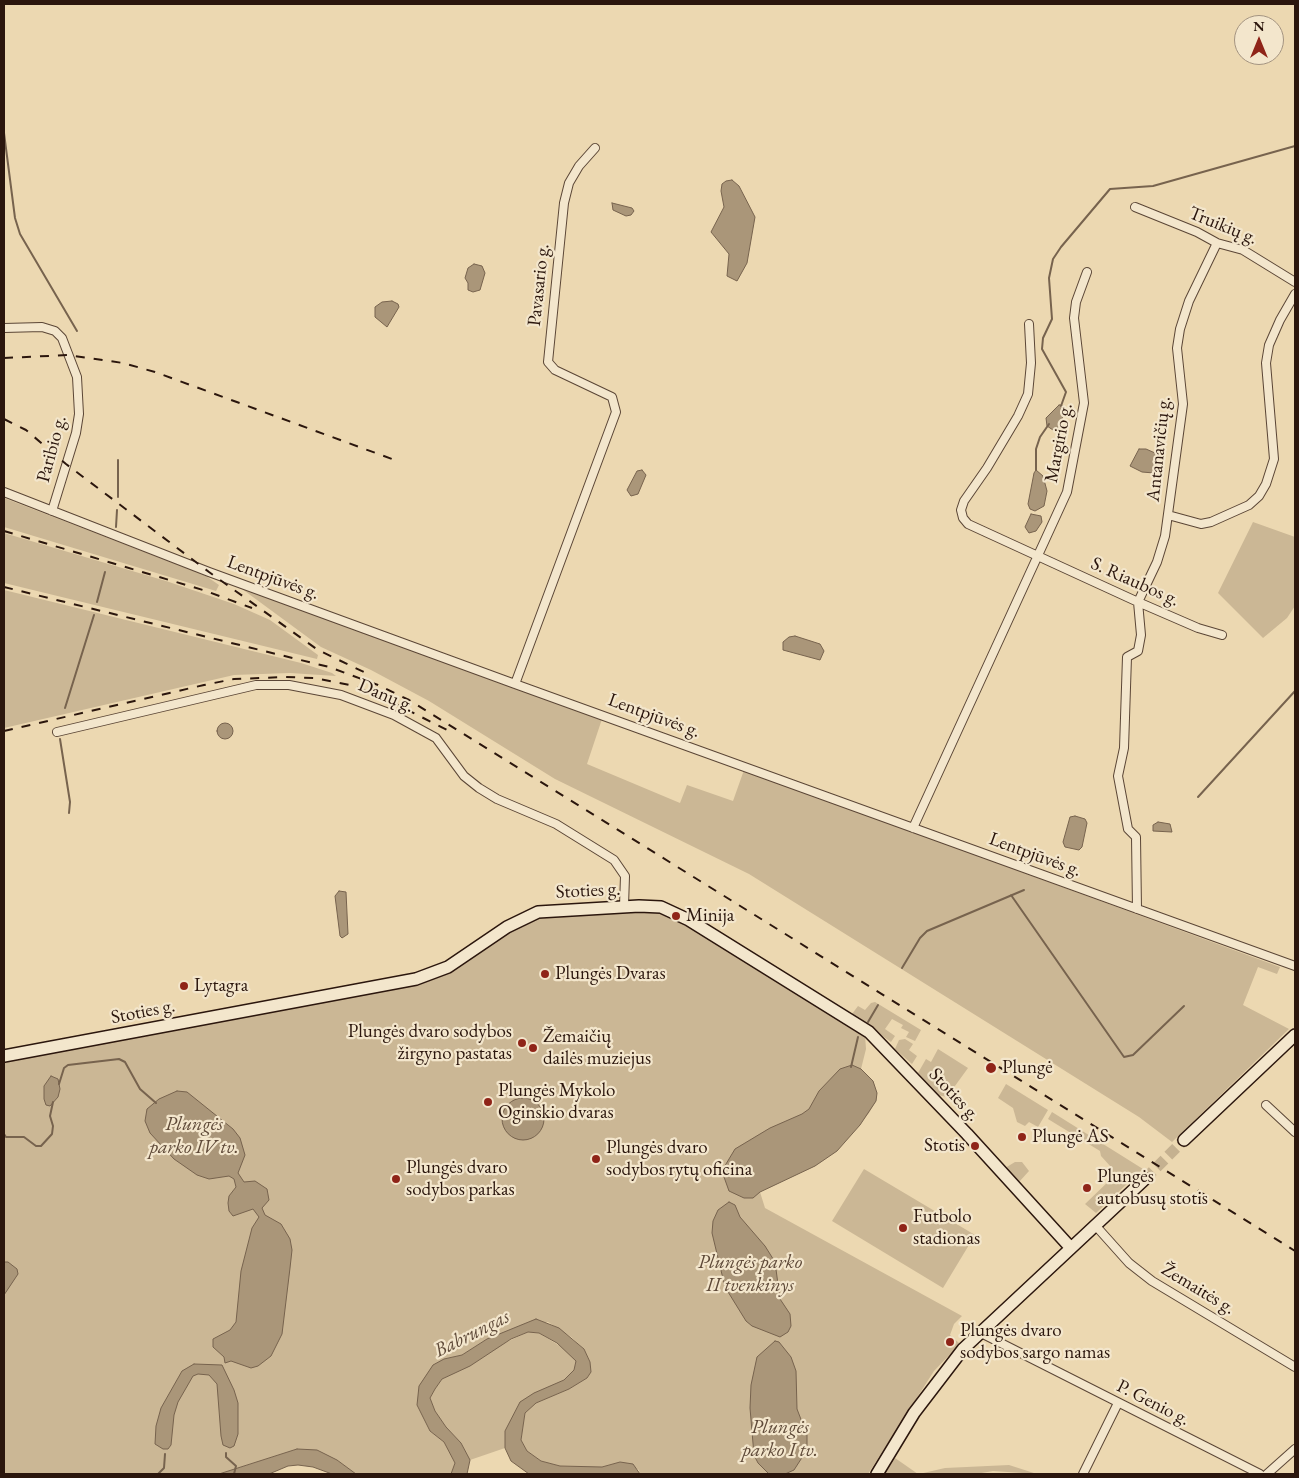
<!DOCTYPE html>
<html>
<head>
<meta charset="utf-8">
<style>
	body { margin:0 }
	#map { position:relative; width:1299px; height:1478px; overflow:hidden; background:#ecd8b1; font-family:"EB Garamond",serif }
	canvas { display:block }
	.frame { position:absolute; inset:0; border:5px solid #2b160d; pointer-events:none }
	.north { position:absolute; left:1234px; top:15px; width:50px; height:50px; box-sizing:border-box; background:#f3e6cc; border:1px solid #a39380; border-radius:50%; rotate:0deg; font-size:14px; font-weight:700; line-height:20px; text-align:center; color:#2b160d }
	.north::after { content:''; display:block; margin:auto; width:18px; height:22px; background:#8f2418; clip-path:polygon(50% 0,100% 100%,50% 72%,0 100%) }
</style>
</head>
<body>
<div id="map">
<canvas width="1299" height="1478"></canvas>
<div class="frame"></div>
<div class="north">N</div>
</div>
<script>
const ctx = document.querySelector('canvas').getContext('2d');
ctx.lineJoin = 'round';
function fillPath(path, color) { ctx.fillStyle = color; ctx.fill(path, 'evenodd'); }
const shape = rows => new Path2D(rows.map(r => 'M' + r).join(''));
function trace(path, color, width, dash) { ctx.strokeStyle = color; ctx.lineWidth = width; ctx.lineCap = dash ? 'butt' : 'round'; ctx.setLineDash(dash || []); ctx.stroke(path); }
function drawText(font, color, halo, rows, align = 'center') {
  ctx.font = font + ' "EB Garamond",serif'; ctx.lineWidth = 4.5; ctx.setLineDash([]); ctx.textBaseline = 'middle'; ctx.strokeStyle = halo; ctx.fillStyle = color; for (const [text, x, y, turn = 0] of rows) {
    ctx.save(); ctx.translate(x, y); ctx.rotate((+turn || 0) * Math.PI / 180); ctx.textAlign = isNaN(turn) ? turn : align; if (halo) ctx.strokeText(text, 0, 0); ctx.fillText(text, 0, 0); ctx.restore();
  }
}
fillPath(shape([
	[4,498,189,569,206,576,219,585,216,591,4,527],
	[1253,522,1295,537,1295,606,1287,618,1263,638,1218,593],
	[4,533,166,581,234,604,270,620,318,655,317,659,4,583],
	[238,586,602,719,587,764,680,803,687,785,733,801,744,770,1280,967,1277,974,1258,967,1243,1005,1289,1029,1172,1142,1139,1117,749,874,555,779,429,701,371,670,321,647],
	[4,590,301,663,332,673,336,676,290,673,234,675,4,728],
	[648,909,673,916,865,1035,866,1049,861,1069,873,1081,877,1093,876,1101,869,1113,837,1151,815,1166,760,1192,765,1208,962,1316,954,1324,950,1335,960,1344,934,1371,868,1474,640,1474,639,1470,620,1462,602,1467,583,1468,560,1466,541,1461,527,1451,521,1440,525,1413,536,1403,569,1389,587,1378,591,1372,590,1362,584,1349,571,1337,548,1322,487,1339,462,1355,444,1359,417,1405,430,1431,444,1442,455,1463,451,1474,356,1474,337,1460,297,1449,219,1474,4,1474,4,1061,421,983,458,967,514,929,536,919,547,916],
	[875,1002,921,1030,915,1041,906,1037,909,1032,901,1028,903,1025,892,1019,885,1029,895,1036,891,1042,852,1014,858,1006,865,1010,871,1003],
	[905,1039,913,1044,909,1050,917,1056,912,1064,895,1049,899,1040],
	[938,1049,968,1068,947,1097,938,1095,918,1073,926,1059,931,1062],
	[1006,1084,1048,1110,1038,1127,1029,1122,1025,1126,1017,1122,1013,1108,998,1098],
	[1052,1112,1143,1169,1096,1213,1085,1204,1112,1178,1107,1171,1111,1167,1101,1156,1100,1151,1048,1119],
	[1015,1162,1022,1162,1029,1171,1019,1182,1005,1168],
	[864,1169,975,1235,943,1288,832,1221],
	[528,1332,539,1333,568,1351,577,1360,574,1370,564,1380,550,1387,505,1431,505,1448,470,1460,461,1443,446,1427,435,1411,430,1398,435,1389,442,1379,482,1358,498,1346],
	[895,1458,918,1474,885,1474],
	[1009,1465,1037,1474,993,1471,976,1474,919,1474,945,1468]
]), '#cbb795');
const water = shape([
	[732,180,739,186,755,217,747,263,737,281,727,276,729,254,711,232,724,207,721,191,722,184,726,181,732,180],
	[612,203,632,208,634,211,631,215,626,216,613,210,612,203],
	[474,264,482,266,485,273,480,290,473,292,468,290,468,283,465,278,468,268,474,264],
	[392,301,398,304,399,307,387,327,375,317,375,307,382,302,392,301],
	[1059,405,1062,405,1064,412,1060,426,1053,430,1047,426,1046,418,1059,405],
	[1139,449,1146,449,1155,453,1158,467,1154,473,1142,472,1130,466,1139,449],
	[642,470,646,475,638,494,631,496,627,490,637,471,642,470],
	[1036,470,1043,476,1047,491,1044,506,1035,511,1030,509,1028,504,1034,473,1036,470],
	[1031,514,1041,516,1042,522,1036,531,1029,533,1025,527,1031,514],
	[795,636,820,644,824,651,820,660,783,650,783,642,789,637,795,636],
	'217 731a8 8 0 1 1 16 0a8 8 0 1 1-16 0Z',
	[1075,816,1085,819,1087,823,1082,847,1079,850,1065,847,1063,842,1070,817,1075,816],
	[1158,822,1170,824,1172,832,1153,831,1153,825,1158,822],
	[339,891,346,892,348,934,342,938,340,936,335,896,339,891],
	[852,1065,861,1069,873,1081,877,1093,876,1101,860,1125,837,1151,815,1166,760,1192,753,1198,744,1198,729,1191,724,1177,723,1169,735,1149,770,1128,802,1114,809,1109,819,1091,840,1069,852,1065],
	[51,1076,58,1079,60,1089,58,1097,50,1106,46,1105,44,1099,44,1086,51,1076],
	[177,1091,187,1092,233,1129,240,1138,245,1155,238,1173,244,1182,255,1181,267,1189,269,1200,262,1208,265,1215,281,1224,290,1239,292,1250,290,1268,282,1334,271,1356,258,1366,251,1368,231,1361,225,1363,224,1357,213,1347,213,1339,230,1330,236,1322,241,1271,252,1228,259,1217,253,1209,233,1216,229,1211,228,1203,229,1196,236,1187,234,1179,229,1176,209,1179,197,1175,174,1159,150,1133,145,1121,147,1109,159,1099,177,1091],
	'502 1119a21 21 0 1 1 42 0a21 21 0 1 1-42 0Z',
	[729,1202,735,1205,740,1217,765,1246,775,1262,780,1299,790,1314,791,1326,788,1332,780,1337,752,1326,746,1321,725,1287,712,1233,713,1221,718,1210,729,1202],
	[4,1262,8,1262,17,1269,18,1274,4,1295,4,1262],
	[536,1319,559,1328,584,1349,590,1362,591,1372,587,1378,569,1389,536,1403,525,1413,521,1440,527,1451,541,1461,560,1466,602,1467,620,1462,633,1464,640,1474,529,1474,511,1461,505,1448,505,1431,520,1402,534,1393,564,1380,574,1370,576,1361,557,1343,539,1333,528,1332,511,1339,470,1366,442,1379,435,1389,430,1398,435,1411,446,1427,461,1443,470,1460,467,1474,451,1474,455,1463,444,1442,430,1431,417,1405,419,1386,433,1365,444,1359,462,1355,487,1339,536,1319],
	[775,1341,779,1342,791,1357,796,1371,797,1409,807,1435,807,1445,803,1456,794,1470,785,1474,769,1474,758,1463,754,1455,750,1408,751,1385,757,1357,775,1341],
	[194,1364,222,1365,234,1390,238,1403,238,1434,234,1446,230,1448,223,1445,221,1436,217,1384,209,1375,198,1374,193,1376,178,1402,174,1415,171,1445,168,1449,163,1449,155,1444,156,1426,161,1408,182,1371,194,1364],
	[297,1449,317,1450,337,1460,356,1474,332,1474,313,1467,298,1465,288,1466,269,1474,219,1474,297,1449]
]);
fillPath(water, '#aa9679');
trace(water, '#77634e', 1);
trace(shape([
	[4,133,15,218,20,234,77,331],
	[1061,406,1066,392,1042,349,1043,338,1052,319,1049,278,1053,259,1061,247,1110,189,1153,186,1295,146],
	[1036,470,1036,449,1040,437,1049,424],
	[118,497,118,460],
	[116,527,117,510],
	[97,602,105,572],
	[65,708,94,615],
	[60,739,70,802,69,813],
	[1198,797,1295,691],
	[1011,895,1124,1057,1133,1055,1184,1006],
	[902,968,920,938,927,931,1024,890],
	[868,1022,878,1005],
	[851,1067,858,1037],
	[59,1084,64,1068,68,1065,119,1059,125,1062,140,1089,156,1103],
	[4,1134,6,1137,24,1137,36,1146,41,1146,52,1134,53,1126,50,1116,53,1102],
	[226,1453,226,1457,236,1466,234,1474],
	[158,1474,164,1468,165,1454]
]), '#77634e', 2);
trace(shape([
	[1145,1179,1184,1140]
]), '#c5b190', 11, [11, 5.5]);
const minor = shape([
	[1135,207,1197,232,1217,243,1243,250,1295,282],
	[1029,324,1031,363,1028,394,1018,416,987,468,964,501,961,510,963,518,968,524,1138,602,1198,628,1222,635],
	[4,328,42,327,55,331,62,338,77,377,79,414,76,433,52,511],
	[4,492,209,572,515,684,1295,966],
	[1168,515,1201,524,1211,522,1249,505,1259,496,1266,484,1274,459,1266,363,1269,345,1280,320,1295,294],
	[515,684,616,412,612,397,555,370,548,362,564,203,569,183,579,166,595,148],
	[57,732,256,685,289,685,341,695,394,715,436,738,464,776,479,788,497,799,556,824,614,860,625,876,624,906],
	[913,828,1067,492,1084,403,1074,318,1076,302,1087,272],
	[1137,909,1136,837,1128,829,1118,776,1124,748,1127,657,1138,651,1141,635,1138,602,1157,562,1165,536,1183,404,1177,348,1180,329,1189,301,1217,243],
	[1266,1105,1295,1132],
	[1095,1225,1129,1263,1152,1281,1295,1367],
	[979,1332,1260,1474],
	[1083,1474,1118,1403],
	[1267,1474,1295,1449]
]);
const secondary = shape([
	[4,1056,416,979,448,967,507,927,538,912,639,906,661,907,689,920,869,1032,967,1134,1070,1247],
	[1184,1140,1295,1035],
	[877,1474,914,1413,963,1349,1145,1179]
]);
trace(minor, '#5b4636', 10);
trace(secondary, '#2b160d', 14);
trace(minor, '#f3e6cc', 8);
trace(secondary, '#f3e6cc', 11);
trace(shape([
	[4,358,68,355,123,363,155,372,392,459],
	[4,419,26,430,66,464,209,572,318,650,368,674],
	[4,531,203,590,252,608],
	[4,587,329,667,378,685,409,700,1295,1251],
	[4,731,204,685,234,679,286,677,314,678,350,685,382,697,447,730]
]), '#2b160d', 2, [9, 9]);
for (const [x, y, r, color] of [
	[676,916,5,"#8f2418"],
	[545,974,5,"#8f2418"],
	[184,986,5,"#8f2418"],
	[522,1043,5,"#8f2418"],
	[533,1048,5,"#8f2418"],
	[991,1068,6,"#8f2418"],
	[488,1102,5,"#8f2418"],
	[1022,1137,5,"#8f2418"],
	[975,1146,5,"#8f2418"],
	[596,1159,5,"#8f2418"],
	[396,1179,5,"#8f2418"],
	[1087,1188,5,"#8f2418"],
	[903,1228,5,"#8f2418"],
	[950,1342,5,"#8f2418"]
]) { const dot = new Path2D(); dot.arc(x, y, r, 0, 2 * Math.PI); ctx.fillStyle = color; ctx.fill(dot); trace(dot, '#f3e6cc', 2); }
drawText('19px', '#2b160d', '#f3e6cc', [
	["Truikių g.",1223,226,22],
	["Pavasario g.",539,285,-84],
	["Margirio g.",1059,443,-79],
	["Paribio g.",52,449,-75],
	["Antanavičių g.",1159,449,-84],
	["Lentpjūvės g.",273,578,20],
	["S. Riaubos g.",1135,582,24],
	["Danų g.",386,696,23],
	["Lentpjūvės g.",654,716,20],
	["Lentpjūvės g.",1035,855,20],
	["Stoties g.",588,891,-3],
	["Stoties g.",143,1012,-11],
	["Stoties g.",954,1095,47],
	["Žemaitės g.",1198,1289,31],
	["P. Genio g.",1153,1403,27]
]);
drawText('19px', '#2b160d', '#f3e6cc', [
	["Minija",686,916],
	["Plungės Dvaras",555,974],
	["Lytagra",194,986],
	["Plungės dvaro sodybos",512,1032,"right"],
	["žirgyno pastatas",512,1054,"right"],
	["Žemaičių",543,1037],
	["dailės muziejus",543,1059],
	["Plungė",1002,1068],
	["Plungės Mykolo",498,1091],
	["Oginskio dvaras",498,1113],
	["Plungė AS",1032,1137],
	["Stotis",965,1146,"right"],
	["Plungės dvaro",606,1148],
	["sodybos rytų oficina",606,1170],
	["Plungės dvaro",406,1168],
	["sodybos parkas",406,1190],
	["Plungės",1097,1177],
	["autobusų stotis",1097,1199],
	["Futbolo",913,1217],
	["stadionas",913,1239],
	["Plungės dvaro",960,1331],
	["sodybos sargo namas",960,1353]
], 'left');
drawText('italic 20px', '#5e4938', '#f3e6cc', [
	["Plungės",194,1125],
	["parko IV tv.",194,1148],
	["Plungės parko",750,1263],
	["II tvenkinys",750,1286],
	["Babrungas",472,1334,-27],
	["Plungės",780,1428],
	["parko I tv.",780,1451]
]);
</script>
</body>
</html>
